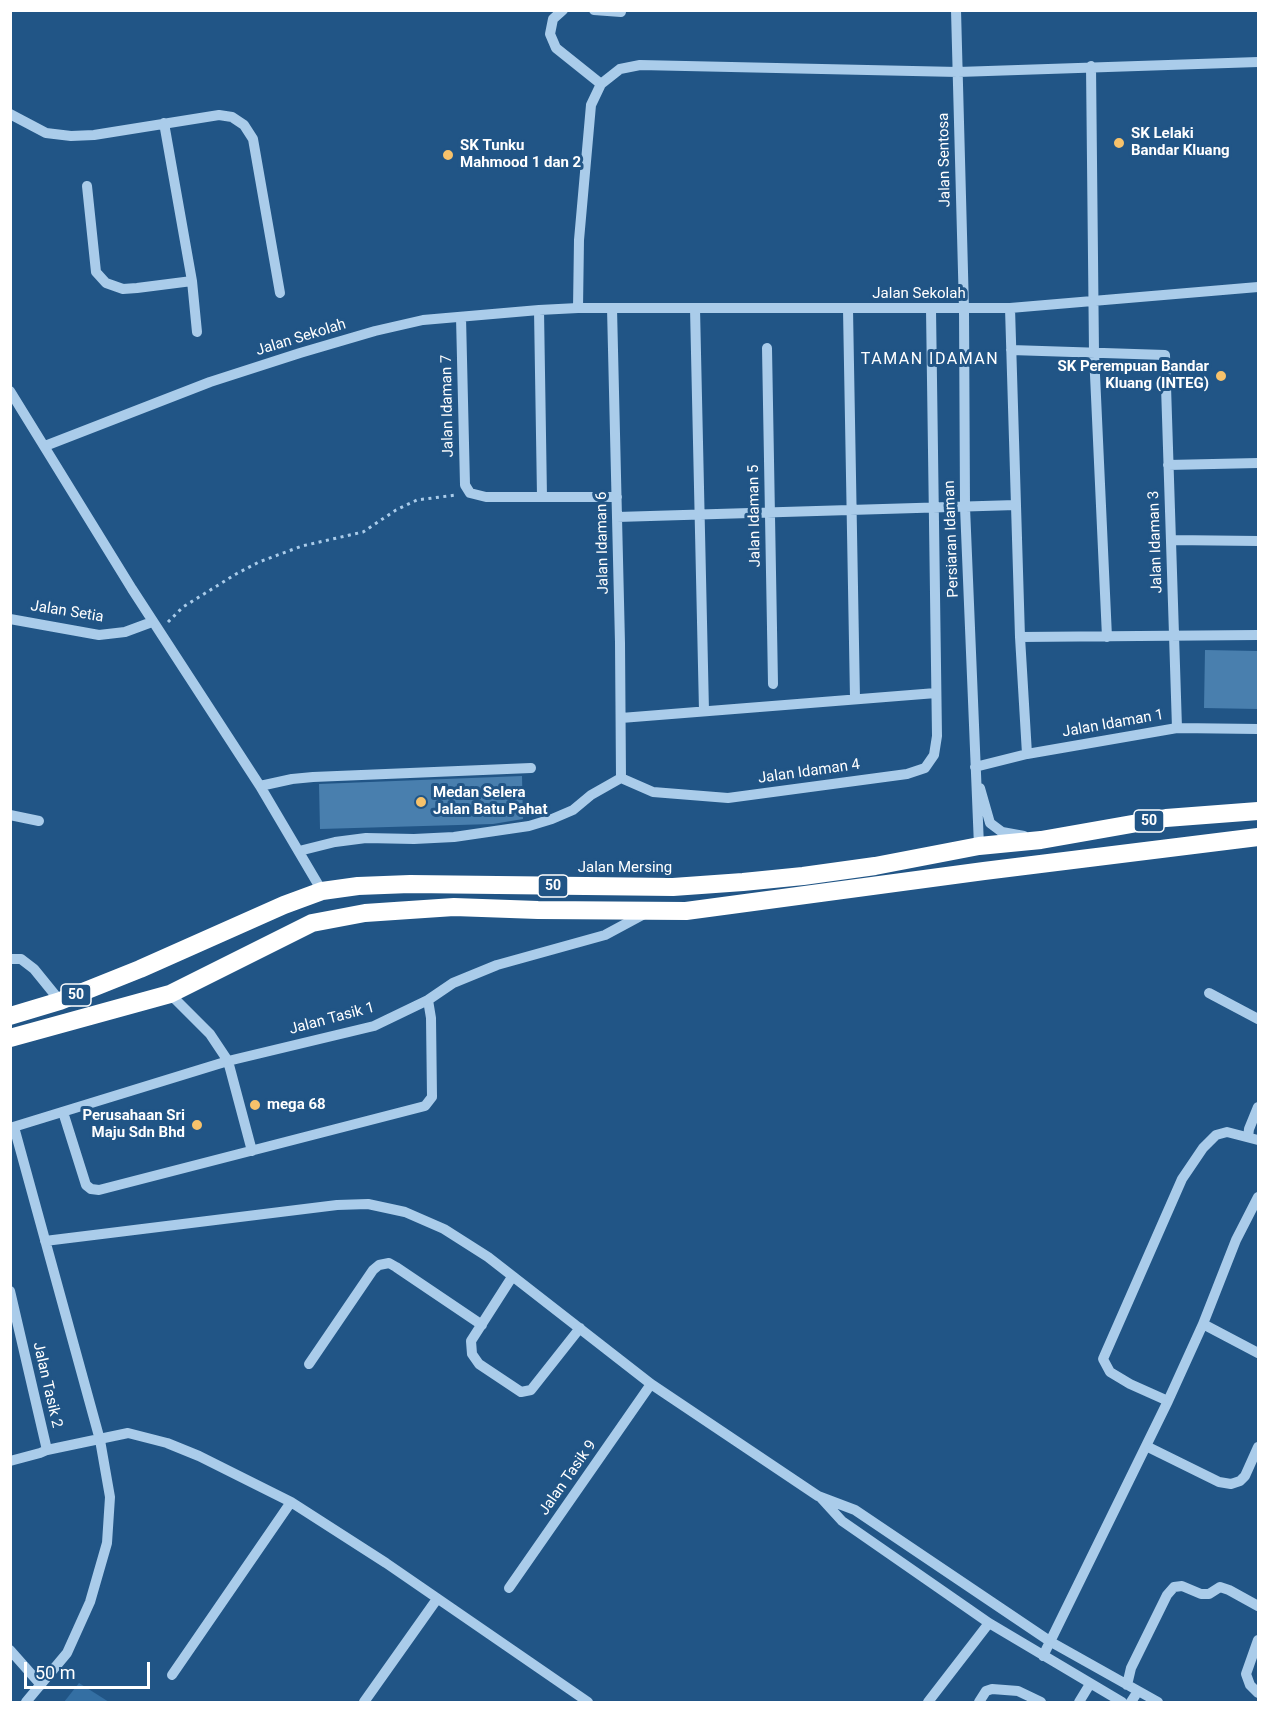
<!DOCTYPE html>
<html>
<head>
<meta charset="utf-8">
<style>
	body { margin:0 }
	#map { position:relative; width:1269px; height:1713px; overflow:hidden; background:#215586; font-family:Roboto,sans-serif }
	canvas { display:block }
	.frame { position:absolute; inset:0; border:12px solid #fff; pointer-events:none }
	.scale { position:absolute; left:24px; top:1662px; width:126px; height:27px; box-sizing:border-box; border:3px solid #fff; border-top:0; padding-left:8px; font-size:18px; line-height:21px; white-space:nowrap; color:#fff; -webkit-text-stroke:4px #215586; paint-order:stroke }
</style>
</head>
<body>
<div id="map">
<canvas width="1269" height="1713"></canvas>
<div class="frame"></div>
<div class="scale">50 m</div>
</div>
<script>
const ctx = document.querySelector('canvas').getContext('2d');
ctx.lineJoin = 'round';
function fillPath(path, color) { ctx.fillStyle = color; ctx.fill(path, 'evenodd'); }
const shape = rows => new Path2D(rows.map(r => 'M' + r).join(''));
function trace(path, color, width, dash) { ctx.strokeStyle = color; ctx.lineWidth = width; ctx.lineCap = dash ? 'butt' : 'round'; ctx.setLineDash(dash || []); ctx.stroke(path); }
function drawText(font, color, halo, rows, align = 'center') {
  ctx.font = font + ' Roboto,sans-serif'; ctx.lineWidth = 6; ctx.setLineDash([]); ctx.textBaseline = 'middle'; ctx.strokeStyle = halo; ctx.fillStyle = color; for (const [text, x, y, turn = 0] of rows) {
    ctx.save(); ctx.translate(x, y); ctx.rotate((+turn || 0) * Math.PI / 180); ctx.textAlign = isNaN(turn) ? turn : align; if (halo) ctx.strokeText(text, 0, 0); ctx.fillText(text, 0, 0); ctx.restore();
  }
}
fillPath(shape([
	[79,1683,109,1702,64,1702]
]), '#346fa3');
fillPath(shape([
	[1205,650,1258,651,1258,709,1204,708],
	[522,776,523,819,493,824,320,829,319,784]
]), '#497fae');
trace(shape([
	[168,622,183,607,236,574,259,562,302,546,363,532,396,510,417,500,456,495]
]), '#aaccea', 3, [3, 4.5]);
trace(shape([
	[563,10,553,19,550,34,556,48,601,84],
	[594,10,621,12],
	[956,10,964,309,965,507,979,846],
	[1091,66,1094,353,1107,637],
	[10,114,46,133,71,136,94,135,219,115,232,117,244,125,253,139,280,293],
	[164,123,192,281,197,332],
	[87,186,96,272,106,283,123,289,137,288,192,281],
	[578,308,579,240,591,105,601,84,620,69,640,65,958,72,1258,62],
	[612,308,620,643,621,778],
	[695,308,704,711],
	[1010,308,1020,637,1027,754],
	[848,309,855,699],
	[539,310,542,497],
	[461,317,465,485,470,493,486,497,617,497],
	[767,348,773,684],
	[1011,350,1165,355,1177,728],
	[10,391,132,589,260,786,322,891],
	[45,446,210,382,300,353,375,331,423,320,539,310,578,308,1010,308,1258,287],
	[1168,465,1258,463],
	[617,517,1016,505],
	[1171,540,1258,541],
	[10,619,99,635,125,632,152,622],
	[1020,637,1258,635],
	[621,718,936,693],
	[975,767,1027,754,1177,728,1258,729],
	[621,778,653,792,728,798,907,774,925,768,934,755,937,736,931,309],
	[260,786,292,779,313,777,531,768],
	[980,788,990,823,1002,832,1024,836],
	[10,815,39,821],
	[299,851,335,842,366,838,414,839,454,837,529,826,552,819,573,810,591,795,621,778],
	[10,959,21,959,34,969,60,1001],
	[1209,993,1258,1019],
	[170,994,210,1034,228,1061,252,1151],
	[63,1112,86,1185,91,1189,99,1190,425,1106,432,1097,431,1018,428,1000],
	[14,1127,100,1440,110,1497,107,1543,90,1602,67,1653,26,1702],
	[10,1128,228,1061,374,1026,428,1000,453,983,497,965,605,935,644,914],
	[1248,1137,1249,1129,1258,1107],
	[45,1241,337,1205,368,1204,405,1212,444,1229,488,1257,651,1384,818,1496,855,1510,1051,1642,1158,1702],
	[512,1277,471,1341,472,1354,479,1364,521,1392,531,1390,580,1328],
	[10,1291,47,1450],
	[1203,1324,1258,1353],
	[309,1364,373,1270,379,1265,389,1263,396,1267,482,1325],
	[1168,1401,1130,1384,1110,1372,1103,1359,1182,1179,1203,1148,1216,1135,1227,1132,1258,1140],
	[1146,1446,1219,1482,1231,1484,1240,1481,1245,1476,1258,1447],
	[10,1461,40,1453,47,1450,128,1433,167,1443,199,1456,291,1502,386,1563,588,1702],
	[821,1498,842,1521,989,1623,1122,1702],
	[509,1588,651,1384],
	[1258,1640,1246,1674,1250,1685,1258,1693],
	[10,1650,41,1685],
	[1043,1656,1168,1401,1203,1324,1236,1240,1258,1197],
	[172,1675,291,1502],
	[1127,1685,1131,1668,1167,1595,1174,1587,1182,1586,1201,1594,1209,1594,1220,1587,1229,1590,1258,1606],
	[364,1702,437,1599],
	[928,1702,989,1623],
	[979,1702,986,1691,992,1689,1018,1691,1041,1702],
	[1079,1702,1090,1684],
	[1131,1702,1138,1691]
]), '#aaccea', 10);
trace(shape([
	[10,1016,60,1001,140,969,284,905,322,891,358,886,410,884,673,887,743,882,803,876,875,866,979,846,1041,840,1166,818,1258,811],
	[10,1038,170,994,312,923,365,913,454,907,538,910,686,911,984,871,1258,837]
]), '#fff', 18);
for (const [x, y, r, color] of [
	[1119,143,6,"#f7c26b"],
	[448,155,6,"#f7c26b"],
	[1221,376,6,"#f7c26b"],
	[421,802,6,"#f7c26b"],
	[255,1105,6,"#f7c26b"],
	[197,1125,6,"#f7c26b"]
]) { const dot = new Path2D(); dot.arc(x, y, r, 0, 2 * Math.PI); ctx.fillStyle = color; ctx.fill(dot); trace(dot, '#215586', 2); }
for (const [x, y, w] of [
	[1149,821,30],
	[553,886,30],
	[76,995,30]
]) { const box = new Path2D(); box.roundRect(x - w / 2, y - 11, w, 22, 4.5); ctx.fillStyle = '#215586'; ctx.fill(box); trace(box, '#fff', 1.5); }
drawText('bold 14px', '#fff', null, [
	["50",1149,821],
	["50",553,886],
	["50",76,995]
]);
drawText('bold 15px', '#fff', '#215586', [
	["SK Lelaki",1131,134],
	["Bandar Kluang",1131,151],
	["SK Tunku",460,146],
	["Mahmood 1 dan 2",460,163],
	["SK Perempuan Bandar",1209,367,"right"],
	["Kluang (INTEG)",1209,384,"right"],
	["Medan Selera",433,793],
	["Jalan Batu Pahat",433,810],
	["mega 68",267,1105],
	["Perusahaan Sri",185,1116,"right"],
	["Maju Sdn Bhd",185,1133,"right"]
], 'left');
drawText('15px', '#fff', '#215586', [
	["Jalan Sentosa",945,160,-91],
	["Jalan Sekolah",919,294],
	["Jalan Sekolah",301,338,-17],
	["Jalan Idaman 7",448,406,-91],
	["Jalan Idaman 5",755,516,-91],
	["Persiaran Idaman",952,539,-92],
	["Jalan Idaman 3",1156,542,-92],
	["Jalan Idaman 6",603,543,-91],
	["Jalan Setia",67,612,9],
	["Jalan Idaman 1",1113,724,-10],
	["Jalan Idaman 4",809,772,-8],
	["Jalan Mersing",625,868],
	["Jalan Tasik 1",332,1019,-15],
	["Jalan Tasik 2",47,1385,77],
	["Jalan Tasik 9",568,1478,-55]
]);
ctx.letterSpacing = '1.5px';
drawText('16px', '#fff', '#215586', [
	["TAMAN IDAMAN",930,360]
]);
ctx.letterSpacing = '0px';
</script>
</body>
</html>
